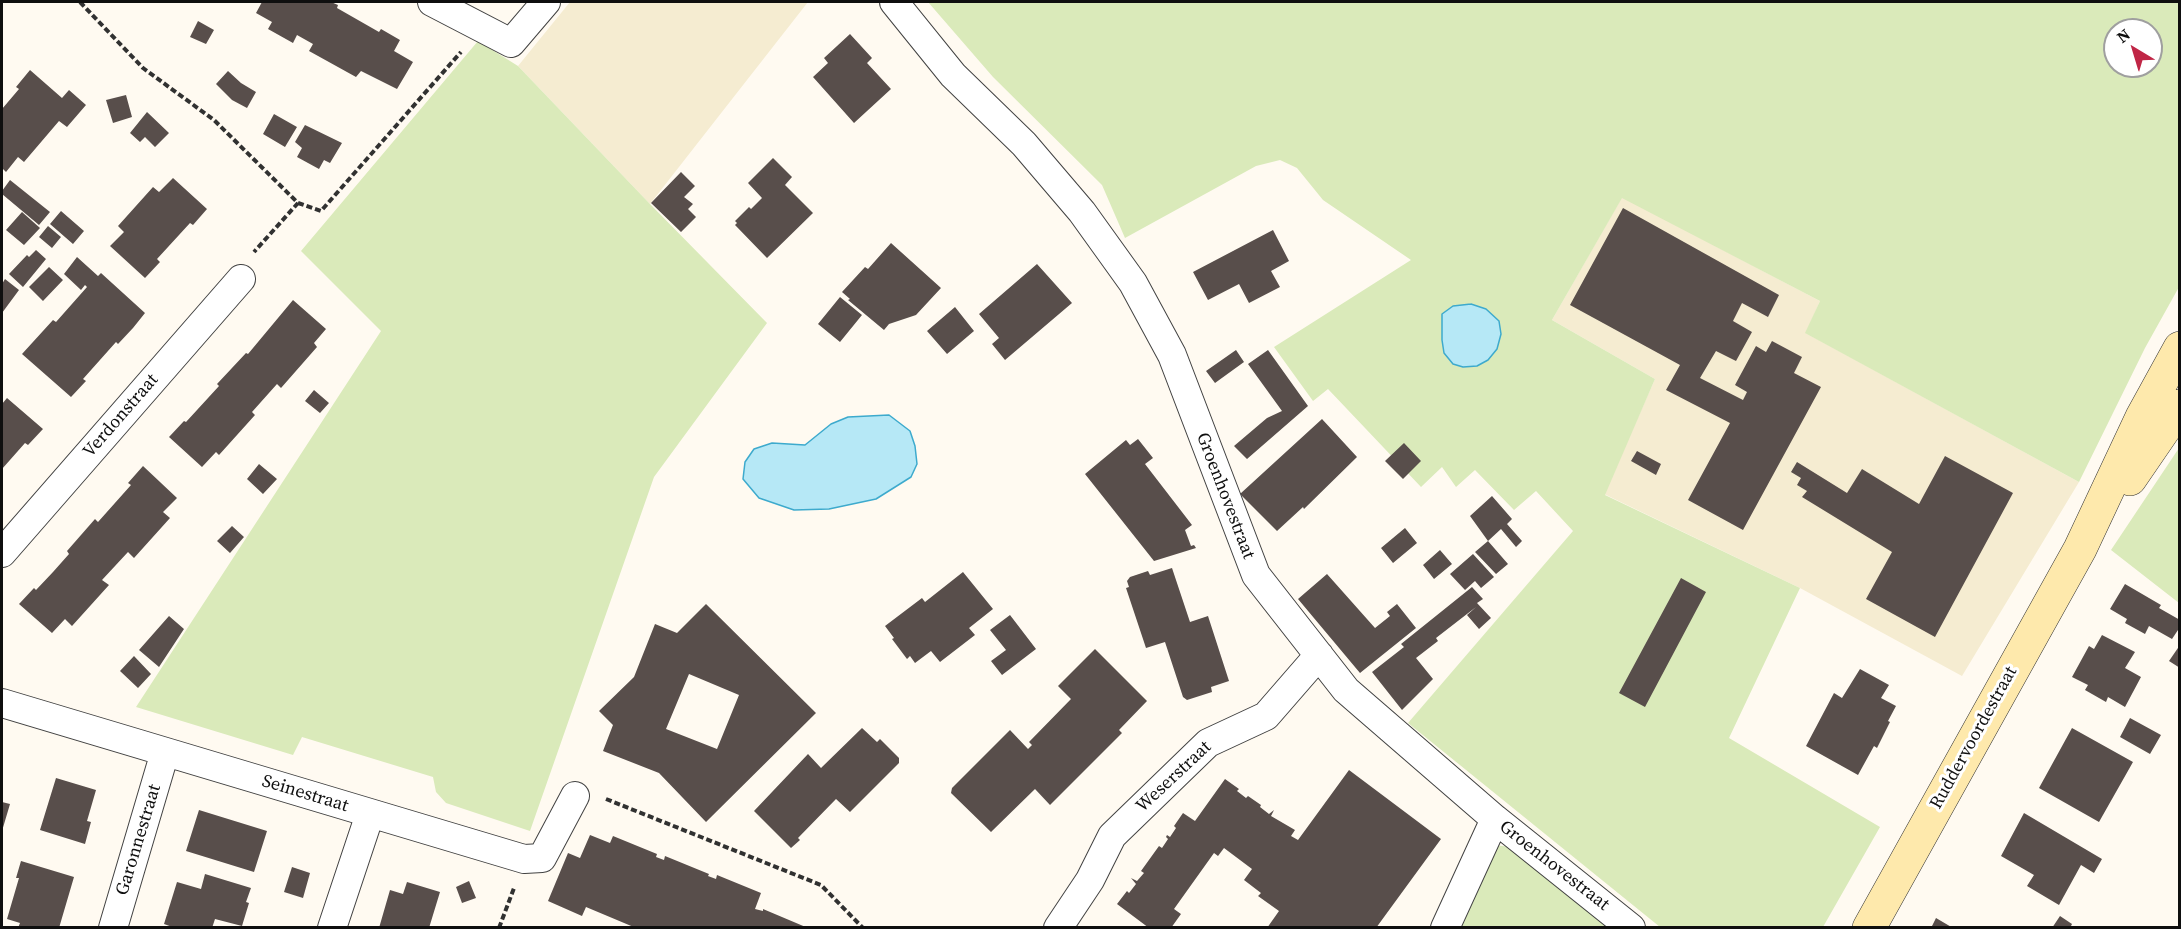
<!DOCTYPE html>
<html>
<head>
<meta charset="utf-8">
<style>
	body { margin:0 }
	#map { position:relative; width:2181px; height:929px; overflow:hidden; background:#fffaf1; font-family:"Source Serif 4",serif }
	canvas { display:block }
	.frame { position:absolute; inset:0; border:3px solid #0f0f0f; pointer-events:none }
	.north { position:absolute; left:2103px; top:18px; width:60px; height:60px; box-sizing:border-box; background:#fff; border:2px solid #9f9f9f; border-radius:50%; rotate:322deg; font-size:16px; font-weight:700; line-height:24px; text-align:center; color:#0f0f0f }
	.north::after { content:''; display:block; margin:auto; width:21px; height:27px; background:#c02646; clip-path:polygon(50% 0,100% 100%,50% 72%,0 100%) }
</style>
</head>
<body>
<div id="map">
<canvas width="2181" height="929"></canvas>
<div class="frame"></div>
<div class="north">N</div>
</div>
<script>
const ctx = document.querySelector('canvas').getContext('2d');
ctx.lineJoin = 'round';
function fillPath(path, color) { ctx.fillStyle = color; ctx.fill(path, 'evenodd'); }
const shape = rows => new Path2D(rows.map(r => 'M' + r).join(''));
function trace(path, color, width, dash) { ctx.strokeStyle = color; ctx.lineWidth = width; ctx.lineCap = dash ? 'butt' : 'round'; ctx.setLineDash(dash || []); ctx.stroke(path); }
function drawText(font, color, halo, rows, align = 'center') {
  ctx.font = font + ' "Source Serif 4",serif'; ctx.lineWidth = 6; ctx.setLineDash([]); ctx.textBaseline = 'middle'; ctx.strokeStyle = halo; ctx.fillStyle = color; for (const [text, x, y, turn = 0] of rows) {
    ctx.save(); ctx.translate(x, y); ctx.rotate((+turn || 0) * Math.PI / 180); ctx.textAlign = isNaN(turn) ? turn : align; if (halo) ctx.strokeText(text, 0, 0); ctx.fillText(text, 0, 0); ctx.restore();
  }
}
fillPath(shape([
	[570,2,808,2,650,204,518,66],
	[1622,197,1820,301,1806,333,2079,482,1962,676,1800,588,1604,494,1655,379,1552,320]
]), '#f5ecd1');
fillPath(shape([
	[928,2,2179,2,2179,287,2145,348,2079,482,1805,333,1820,301,1622,198,1552,320,1655,379,1605,495,1800,588,1729,738,1880,827,1823,927,1660,927,1408,723,1573,531,1536,491,1514,510,1475,470,1456,487,1442,467,1421,487,1328,389,1313,401,1274,347,1411,260,1323,200,1297,168,1280,160,1256,166,1125,238,1102,185,993,77],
	[2115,30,2151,30,2151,66,2115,66],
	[478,41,518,66,650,204,767,323,654,477,530,831,446,803,436,792,433,777,302,737,293,755,136,707,381,331,301,251],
	[2179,448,2179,603,2111,550],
	[1494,845,1511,847,1614,928,1458,928]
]), '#daeaba');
const water = shape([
	[1471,304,1486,309,1499,321,1501,334,1497,349,1488,360,1477,366,1463,367,1453,364,1444,353,1442,340,1442,314,1453,306,1471,304],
	[889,415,910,431,915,446,917,464,911,477,876,499,829,509,794,510,759,498,743,479,745,462,754,449,772,443,805,445,831,424,848,417,889,415]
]);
fillPath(water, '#b6e8f6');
trace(water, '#3daacd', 1.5);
fillPath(shape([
	[262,2,331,2,338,5,337,8,379,32,381,29,400,40,394,51,413,62,397,89,361,71,356,77,309,51,313,44,297,35,293,43,268,29,272,22,256,13],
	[198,21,214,30,206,44,190,37],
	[850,34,872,58,867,63,891,89,854,123,813,77,828,63,824,58],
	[30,70,62,98,69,90,86,105,67,127,59,121,24,162,18,157,6,172,2,168,2,109,19,89,16,87],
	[228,71,241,83,256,92,247,108,232,100,216,84],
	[126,95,132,117,113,123,106,100],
	[147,112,169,133,155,147,145,137,140,142,130,133],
	[274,114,297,127,285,147,263,134],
	[305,125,342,143,330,163,324,160,319,169,297,157,302,148,295,142],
	[773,158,792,177,785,185,813,213,767,258,735,225,737,223,735,221,749,207,751,209,762,198,748,183],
	[681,172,695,186,684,197,693,204,688,209,696,217,681,232,651,203],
	[173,178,207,209,193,225,190,223,157,259,160,262,145,278,110,246,124,232,118,226,153,187,159,192],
	[10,180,50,212,39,225,2,194,2,191],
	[1623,208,1779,295,1768,317,1742,303,1733,321,1752,332,1736,361,1716,351,1700,378,1743,400,1747,392,1735,385,1756,346,1766,352,1772,341,1802,357,1794,373,1821,387,1743,530,1688,500,1730,423,1666,390,1680,365,1570,305],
	[61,211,84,231,73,244,50,224],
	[22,212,40,228,24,245,6,230],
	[48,226,61,237,52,248,39,237],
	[1273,230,1289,261,1271,271,1280,287,1249,303,1239,284,1208,300,1193,272],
	[891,243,941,288,916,315,889,324,884,330,848,300,850,299,842,292,865,267,868,269],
	[36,250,46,259,23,287,9,274,27,255,29,257],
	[77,257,98,276,101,273,145,313,133,328,118,344,116,342,83,379,86,381,71,397,22,354,53,320,56,322,87,287,85,285,81,290,64,274],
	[1037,264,1072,303,1005,360,992,344,999,338,979,314],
	[49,267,63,280,43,301,29,287],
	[5,279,19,290,2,313,2,284],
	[840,297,862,315,840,342,818,324],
	[293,300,326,329,314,343,317,347,281,388,277,384,252,412,255,415,219,455,216,452,202,467,169,437,184,421,186,422,219,386,217,384,246,353,248,354],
	[955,307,974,331,947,354,927,331],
	[1236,350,1244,362,1215,383,1206,371],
	[1268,350,1308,406,1247,459,1234,446,1267,418,1282,411,1248,364],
	[314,390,329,403,320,413,305,401],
	[7,398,43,429,28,445,25,443,2,469,2,404],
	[1322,419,1357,457,1304,509,1303,507,1277,531,1240,494],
	[1138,439,1153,458,1145,464,1192,525,1185,530,1191,546,1194,545,1196,548,1154,561,1085,474,1126,440,1130,445],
	[1404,443,1421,461,1403,479,1385,461],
	[1637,451,1661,464,1656,475,1631,461],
	[1945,456,2013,493,1935,637,1866,599,1892,552,1802,497,1807,491,1797,485,1801,478,1791,472,1797,462,1847,493,1862,469,1919,504],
	[259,464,277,479,263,494,247,479],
	[143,466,177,498,163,512,170,518,134,558,128,552,102,580,109,585,72,626,65,619,52,633,19,604,34,588,36,590,53,572,69,554,67,551,95,519,98,522,131,485,128,483],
	[1492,496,1512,519,1507,524,1522,541,1516,547,1501,529,1488,541,1470,516],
	[232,526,244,537,230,553,217,541],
	[1405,528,1417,543,1393,563,1381,548],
	[1488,541,1508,564,1496,574,1475,552],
	[1440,550,1452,564,1434,579,1423,565],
	[1473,554,1494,577,1481,588,1475,581,1465,590,1450,574],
	[1172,568,1190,622,1208,616,1229,681,1211,687,1212,692,1187,700,1183,697,1165,642,1146,648,1126,588,1129,587,1127,581,1130,577,1148,571,1150,575],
	[963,572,993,609,969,628,975,635,940,662,931,651,915,663,910,656,907,659,892,639,894,638,885,626,922,598,925,602],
	[1327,574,1375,628,1390,616,1387,612,1397,604,1416,628,1360,673,1298,599],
	[1681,578,1706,592,1645,707,1619,693],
	[2125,584,2161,605,2159,608,2180,620,2180,627,2172,639,2149,626,2145,634,2125,623,2127,619,2110,609],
	[1472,587,1483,599,1477,603,1491,618,1479,629,1467,615,1476,607,1436,638,1438,641,1416,658,1433,679,1402,710,1372,672,1404,647,1401,644],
	[706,604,816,713,706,822,659,773,603,751,613,725,599,711,634,677,655,624,677,633],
	[689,674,739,695,717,749,666,729],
	[1010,615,1036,649,1002,675,991,661,1006,650,990,630],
	[169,616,184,629,159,667,139,650],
	[2102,635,2135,652,2125,668,2141,677,2125,707,2108,697,2106,702,2085,690,2088,685,2072,677,2089,646,2094,649],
	[2180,645,2180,668,2169,661],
	[1095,649,1147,701,1119,730,1122,733,1050,805,1035,789,991,832,951,793,952,788,1010,730,1028,749,1032,745,1029,742,1071,699,1058,686],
	[134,656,151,674,138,688,120,671],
	[1860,669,1889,685,1881,698,1896,706,1888,721,1890,722,1877,748,1874,746,1858,775,1806,746,1834,693,1842,698],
	[2130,718,2161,735,2150,754,2120,737],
	[862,728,877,742,880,739,899,758,899,763,850,812,836,799,798,838,800,840,791,848,754,811,808,754,821,768],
	[2072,728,2133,762,2099,822,2039,788],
	[1349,770,1441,839,1376,928,1267,928,1279,911,1258,896,1261,893,1244,880,1252,869,1224,848,1218,856,1214,853,1174,909,1181,914,1171,928,1149,928,1117,904,1127,891,1129,893,1136,884,1131,878,1137,881,1144,873,1141,871,1159,846,1162,848,1168,839,1166,837,1167,835,1170,837,1176,828,1174,826,1183,813,1195,821,1225,779,1239,789,1237,791,1246,798,1248,796,1261,805,1260,807,1269,814,1274,810,1271,816,1295,830,1291,836,1298,840],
	[56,778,96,790,87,821,91,822,85,844,40,830],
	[2,802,10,804,2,831],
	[199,810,267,831,254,872,186,851],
	[2024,813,2102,859,2094,873,2081,865,2059,905,2027,886,2034,875,2001,856],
	[590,835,610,843,613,836,657,854,656,857,664,860,665,856,709,874,708,876,716,879,717,875,761,893,755,909,763,911,763,909,808,928,636,928,586,907,582,916,548,901,568,853,580,858],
	[21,861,74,877,59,928,18,928,20,923,7,919,19,878,16,878],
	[292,867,310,873,303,898,284,892],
	[205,874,251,888,246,902,249,903,242,926,215,919,212,928,175,928,164,924,177,882,201,889],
	[469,881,476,898,462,903,456,887],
	[407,882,440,892,429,928,379,928,390,890,403,894],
	[2060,916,2072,924,2070,928,2052,928],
	[1936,918,1953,928,1931,928]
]), '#584e4b');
const street = shape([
	[432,2,511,43,546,2],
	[894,2,953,75,1024,144,1082,212,1133,283,1172,355,1256,575,1346,690,1495,819,1631,928],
	[2,553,241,279],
	[2,703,524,859,542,858,575,796],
	[113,928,165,752],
	[332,928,370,814],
	[1058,928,1090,880,1112,836,1208,743,1266,716,1319,655],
	[1445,928,1495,819]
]);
const secondary = shape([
	[2130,479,2180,406],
	[1869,928,2080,549,2142,417,2180,348]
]);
trace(street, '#424242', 30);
trace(secondary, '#313131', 34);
trace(shape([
	[80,2,143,68,214,120,298,203,254,252],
	[298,203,321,211,461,52],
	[606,799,821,885,863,928],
	[499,928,514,888]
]), '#313131', 4, [6, 3]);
trace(street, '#fff', 28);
trace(secondary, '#fee9ac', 33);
drawText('18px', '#0f0f0f', '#fff', [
	["Verdonstraat",121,416,-49],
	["Groenhovestraat",1225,496,69],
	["Ruddervoordestraat",1974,738,-61],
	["Weserstraat",1174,777,-43],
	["Seinestraat",305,794,17],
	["Garonnestraat",139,840,-73],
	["Groenhovestraat",1554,866,38]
]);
</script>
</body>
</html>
